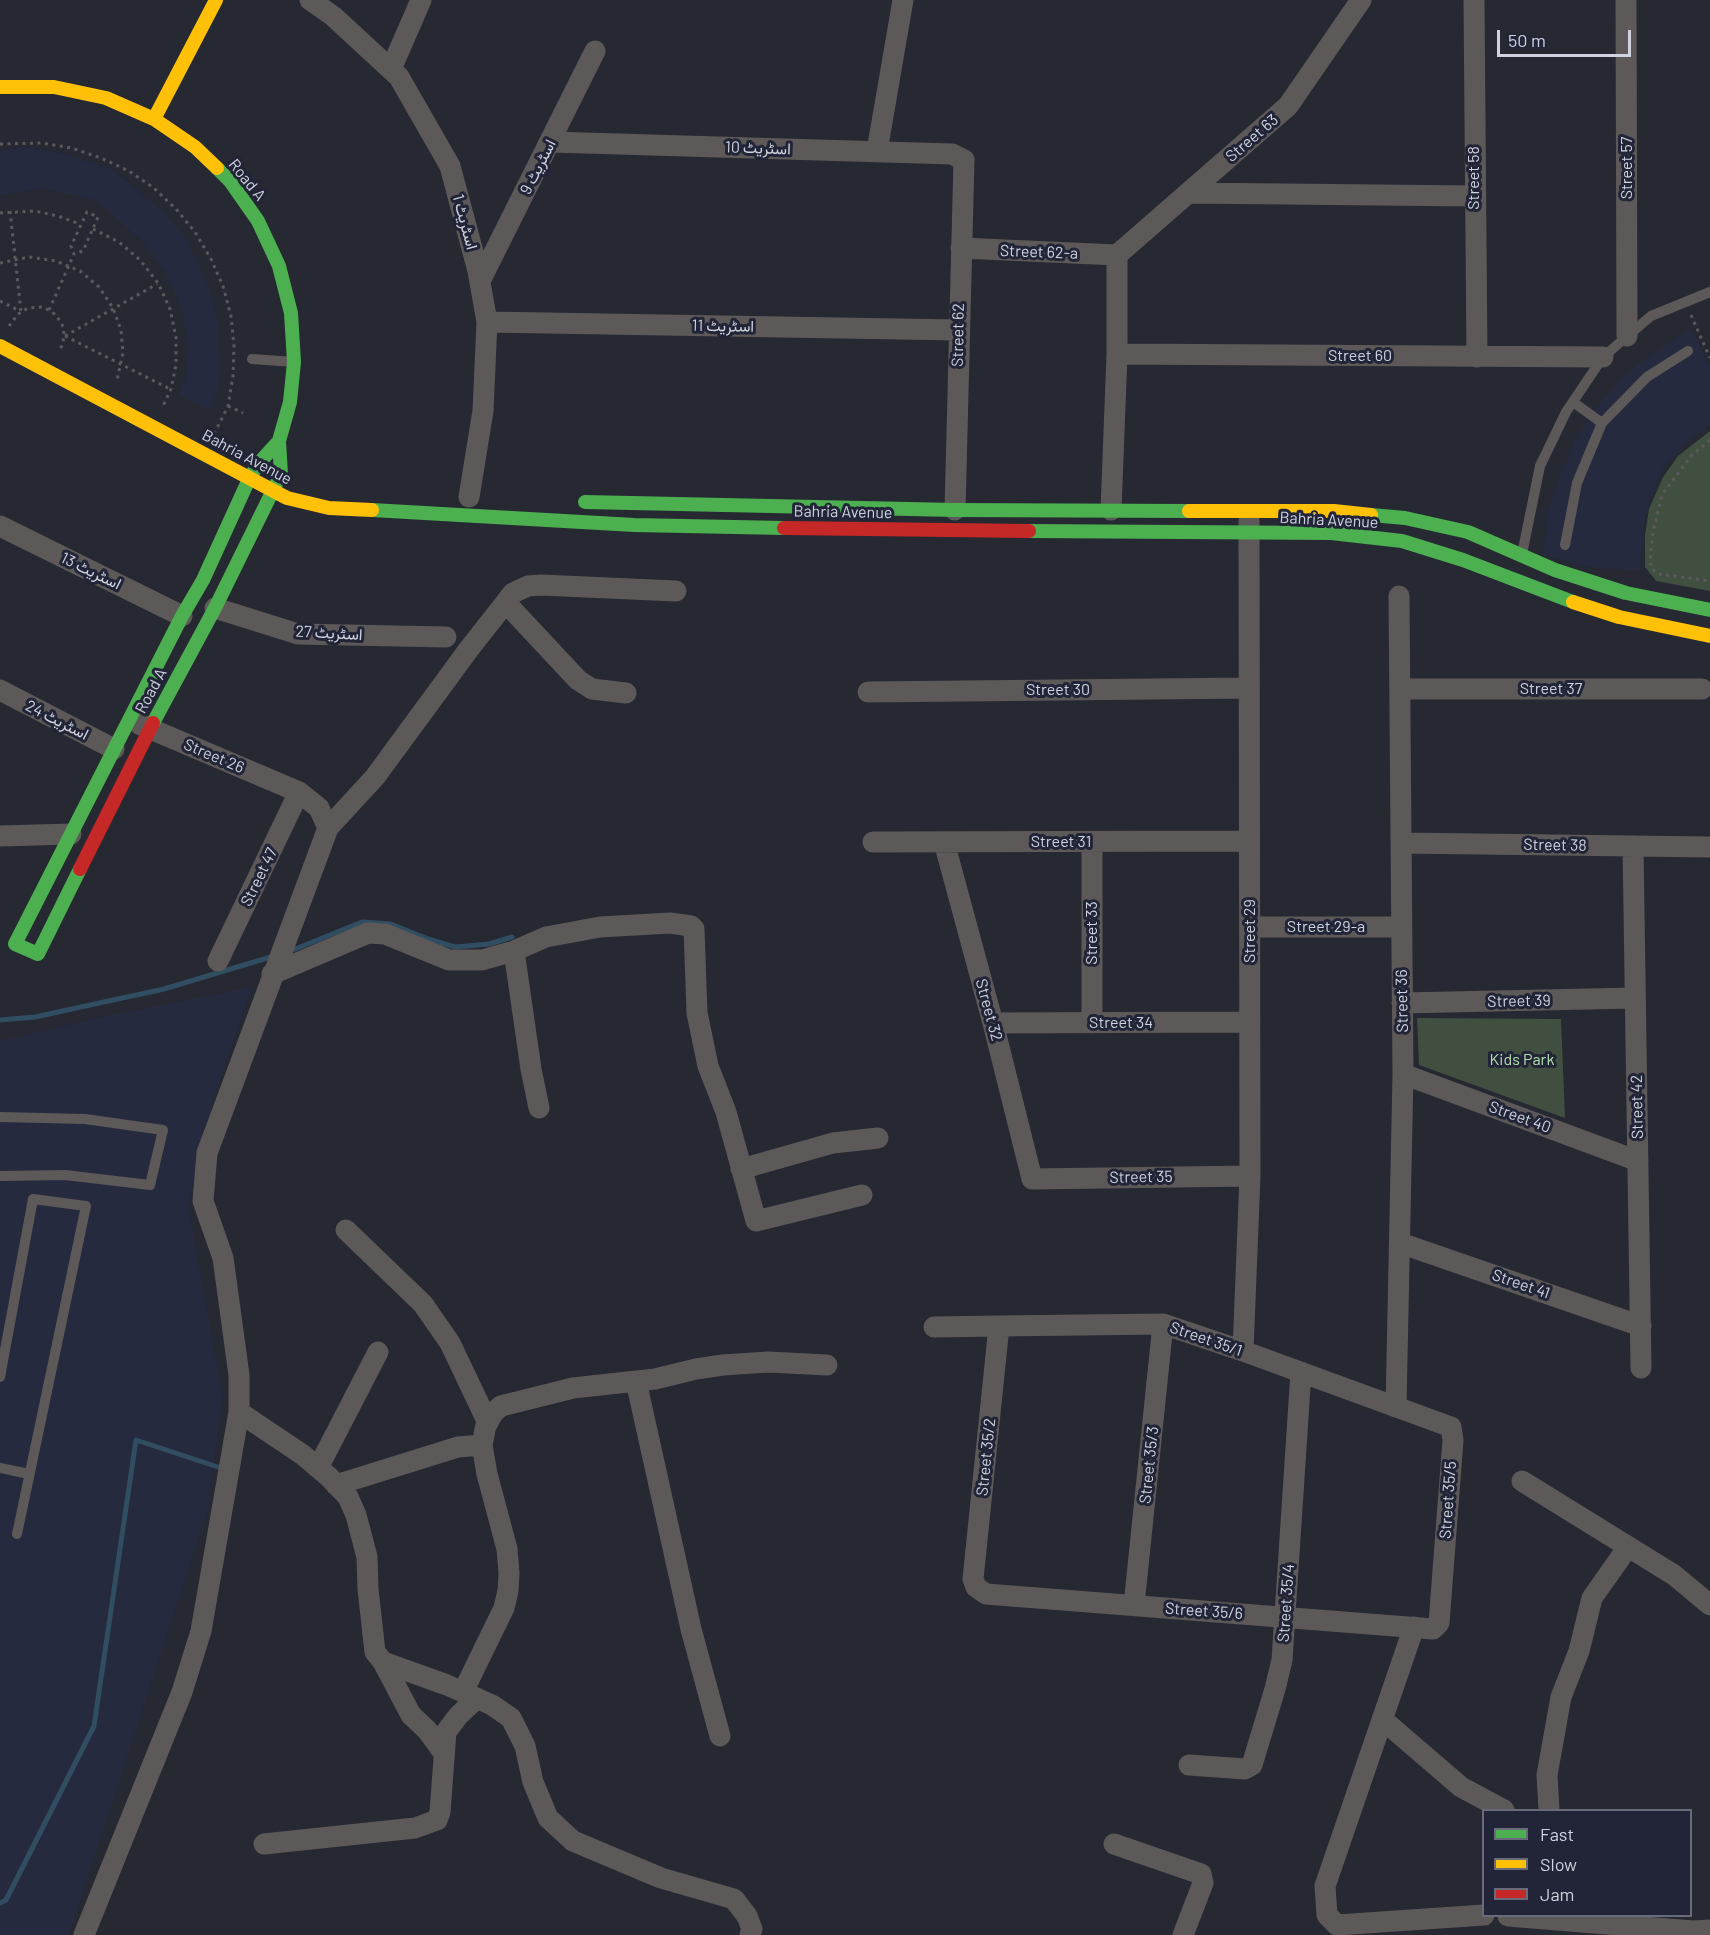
<!DOCTYPE html>
<html>
<head>
<meta charset="utf-8">
<style>
	body { margin:0 }
	#map { position:relative; width:1710px; height:1935px; overflow:hidden; background:#262832; font-family:Barlow,sans-serif }
	canvas { display:block }
	.legend { position:absolute; left:1482px; top:1809px; width:210px; height:108px; box-sizing:border-box; background:#212537; border:2px solid #676b7a; margin:0; padding:8px 10px; list-style:none; font-size:18px; color:#d0d3df }
	.legend li { display:flex; align-items:center; gap:12px; height:30px }
	.legend b { width:30px; border:2px solid #676b7a }
	.scale { position:absolute; left:1497px; top:30px; width:134px; height:27px; box-sizing:border-box; border:3px solid #d0d3df; border-top:0; padding-left:8px; font-size:18px; line-height:21px; white-space:nowrap; color:#d0d3df; -webkit-text-stroke:4px #212537; paint-order:stroke }
</style>
</head>
<body>
<div id="map">
<canvas width="1710" height="1935"></canvas>
<ul class="legend">
<li><b style="height:8px;background:#4caf50"></b>Fast</li>
<li><b style="height:8px;background:#ffc107"></b>Slow</li>
<li><b style="height:8px;background:#c62828"></b>Jam</li>
</ul>
<div class="scale">50 m</div>
</div>
<script>
const ctx = document.querySelector('canvas').getContext('2d');
ctx.lineJoin = 'round';
function fillPath(path, color) { ctx.fillStyle = color; ctx.fill(path, 'evenodd'); }
const shape = rows => new Path2D(rows.map(r => 'M' + r).join(''));
function trace(path, color, width, dash) { ctx.strokeStyle = color; ctx.lineWidth = width; ctx.lineCap = dash ? 'butt' : 'round'; ctx.setLineDash(dash || []); ctx.stroke(path); }
function drawText(font, color, halo, rows, align = 'center') {
  ctx.font = font + ' Barlow,Vazirmatn,sans-serif'; ctx.lineWidth = 6; ctx.setLineDash([]); ctx.textBaseline = 'middle'; ctx.strokeStyle = halo; ctx.fillStyle = color; for (const [text, x, y, turn = 0] of rows) {
    ctx.save(); ctx.translate(x, y); ctx.rotate((+turn || 0) * Math.PI / 180); ctx.textAlign = isNaN(turn) ? turn : align; if (halo) ctx.strokeText(text, 0, 0); ctx.fillText(text, 0, 0); ctx.restore();
  }
}
fillPath(shape([
	[23,147,53,151,111,169,162,210,185,236,209,287,217,319,220,360,219,388,209,410,179,395,186,378,187,342,183,316,172,286,162,268,143,242,95,200,41,188,0,196,0,150],
	[1692,328,1710,367,1710,425,1686,443,1664,467,1652,496,1645,516,1639,571,1586,567,1543,555,1547,514,1562,470,1579,433,1604,398,1623,376,1650,355],
	[252,987,214,1098,188,1205,223,1397,207,1513,69,1935,0,1935,0,1041,101,1017]
]), '#252a3f');
fillPath(shape([
	[1710,431,1710,591,1656,581,1645,567,1645,535,1649,509,1663,477,1678,456],
	[1417,1018,1561,1019,1565,1118,1419,1065]
]), '#414f40');
trace(shape([
	[288,952,362,922,391,924,428,939,455,947,489,944,512,937],
	[0,1020,35,1017,164,989,274,956],
	[0,1903,6,1900,94,1726,136,1440,221,1468]
]), '#304d62', 5);
trace(shape([
	[0,144,42,143,72,148,101,158,129,171,154,188,176,209,195,232,211,259,223,286,231,316,234,346,233,376,228,406,215,432],
	[10,211,21,312],
	[0,213,35,211,58,216,80,224],
	[93,229,119,242,140,260,158,283,170,309,176,337,176,365,171,389,163,406],
	[0,263,29,257,56,261,80,271,99,287,113,308,121,330,123,353,117,380],
	[0,301,20,311],
	[49,310,74,254,71,246,87,212,98,217,83,251,74,254],
	[1691,315,1710,358],
	[9,326,18,314,28,308,41,307,49,310,56,315,64,328,63,344,59,351],
	[65,336,170,389],
	[65,336,157,284],
	[228,406,243,413],
	[1710,440,1691,456,1662,495,1653,532,1650,562,1652,569,1658,574,1710,581]
]), '#5b595b', 3, [3, 4.5]);
trace(shape([
	[252,359,294,362],
	[1573,402,1602,423],
	[1565,545,1577,483,1602,423,1647,377,1688,351],
	[1522,554,1540,466,1566,412,1603,357,1651,316,1710,292],
	[0,1117,85,1119,163,1130,150,1185,65,1175,0,1176],
	[0,1377,33,1199,86,1206,17,1534],
	[0,1468,29,1474]
]), '#5d5958', 10);
trace(shape([
	[310,0,333,16,399,77,450,166,478,271,487,322,483,411,469,497],
	[1474,0,1477,357],
	[1626,0,1627,336],
	[391,69,421,0],
	[551,142,952,154,964,160,955,510],
	[877,151,903,0],
	[1189,193,1474,196],
	[961,248,1117,255],
	[1117,255,1288,106,1361,0],
	[480,281,595,51],
	[487,322,958,330],
	[1117,354,1603,357],
	[1111,510,1117,354,1117,255],
	[0,526,182,616],
	[506,603,578,680,592,689,626,693],
	[215,608,298,634,446,637],
	[1400,689,1702,689],
	[0,690,114,749],
	[868,692,1249,688],
	[139,724,299,792,319,808,328,828],
	[0,836,71,834],
	[873,842,1249,841],
	[944,842,993,1023,1032,1179,1250,1176],
	[1092,842,1092,1023],
	[1401,843,1710,847],
	[1633,846,1641,1368],
	[1250,927,1401,927],
	[514,951,531,1069,539,1108],
	[218,961,299,792],
	[272,974,368,933,385,934,449,960,482,960,514,951,546,937,600,927,670,923,691,926,694,929,697,1013,708,1066,726,1112,756,1221,862,1195],
	[1402,1003,1635,998],
	[993,1023,1250,1022],
	[1403,1074,1638,1161],
	[741,1169,833,1143,878,1138],
	[346,1230,423,1304,450,1343,488,1423],
	[1400,1243,1641,1326],
	[934,1327,999,1326,1163,1324,1243,1351,1451,1427,1453,1440,1439,1623,1433,1629,986,1594,976,1587,973,1579,999,1326],
	[1243,1351,1250,1176,1249,521],
	[636,1381,691,1629,720,1736],
	[1396,1407,1403,1074,1399,596],
	[239,1412,303,1455,329,1477,348,1497,356,1515,367,1557,368,1589,375,1652,383,1662,447,1685,492,1705,511,1718,525,1746,533,1782,548,1818,573,1841,661,1878,734,1899,747,1916,752,1929,750,1935],
	[318,1468,378,1352],
	[1522,1481,1674,1575,1710,1605],
	[336,1485,458,1447,482,1445],
	[1134,1605,1163,1324],
	[1414,1627,1325,1886,1327,1915,1337,1925,1484,1915],
	[383,1662,411,1715,427,1730,443,1752],
	[463,1692,504,1608,508,1591,509,1573,507,1549,487,1474,482,1445,486,1425,494,1412,501,1406,573,1388,655,1379,696,1369,723,1365,768,1362,827,1365],
	[1382,1719,1461,1787,1504,1810],
	[1189,1765,1245,1769,1252,1765,1275,1689,1282,1660,1301,1372],
	[1549,1810,1547,1775,1561,1697,1579,1651,1592,1598,1628,1547],
	[264,1844,415,1828,437,1820,440,1812,446,1732,458,1716,477,1698],
	[1114,1844,1201,1874,1203,1883,1183,1935],
	[1508,1916,1693,1931,1710,1930],
	[84,1935,182,1692,201,1631,239,1412,239,1375,223,1258,203,1201,207,1153,328,828,375,777,469,649,513,593,528,586,541,585,676,591]
]), '#5d5958', 21);
trace(shape([
	[585,502,955,510,1189,511],
	[372,510,634,525,784,528],
	[1371,515,1405,518,1468,532,1555,570,1626,593,1710,610],
	[1029,531,1331,533,1402,541,1463,560,1573,602],
	[153,723,215,608,281,474,279,441,290,402,294,362,291,313,279,266,258,221,230,181,217,168],
	[80,869,38,954,15,944,182,616,203,580,250,477,259,463,279,441]
]), '#4caf50', 14);
trace(shape([
	[0,87,54,87,106,98,154,119,195,147,217,168],
	[154,119,216,0],
	[0,346,287,498,329,508,372,510],
	[1189,511,1334,511,1371,515],
	[1573,602,1619,617,1710,636]
]), '#ffc107', 14);
trace(shape([
	[784,528,1029,531],
	[80,869,153,723]
]), '#c62828', 14);
drawText('16px', '#d0d3df', '#212537', [
	["Street 63",1252,138,-41],
	["اسٹریٹ 10",758,148,2],
	["اسٹریٹ 9",538,167,-63],
	["Street 57",1627,168,-90],
	["Street 58",1474,178,-90],
	["Road A",247,180,51],
	["اسٹریٹ 1",465,222,75],
	["Street 62-a",1039,252,2],
	["اسٹریٹ 11",723,326,1],
	["Street 62",958,335,-89],
	["Street 60",1360,356],
	["Bahria Avenue",247,457,28],
	["Bahria Avenue",843,512,1],
	["Bahria Avenue",1329,520,3],
	["اسٹریٹ 13",91,571,26],
	["اسٹریٹ 27",329,633,3],
	["Street 37",1551,689],
	["Street 30",1058,690],
	["Road A",151,691,-62],
	["اسٹریٹ 24",57,720,27],
	["Street 26",214,756,23],
	["Street 31",1061,842],
	["Street 38",1555,845,1],
	["Street 47",259,877,-64],
	["Street 29-a",1326,927],
	["Street 29",1250,931,-90],
	["Street 33",1092,933,-90],
	["Street 36",1402,1001,-91],
	["Street 39",1519,1001,-1],
	["Street 32",989,1010,75],
	["Street 34",1121,1023],
	["Street 42",1637,1107,-91],
	["Street 40",1520,1117,20],
	["Street 35",1141,1177,-1],
	["Street 41",1521,1284,19],
	["Street 35/1",1206,1339,19],
	["Street 35/2",986,1457,-84],
	["Street 35/3",1149,1465,-84],
	["Street 35/5",1448,1500,-86],
	["Street 35/4",1286,1603,-86],
	["Street 35/6",1204,1611,4]
]);
drawText('16px', '#b4e0ad', '#212537', [
	["Kids Park",1522,1060]
]);
</script>
</body>
</html>
